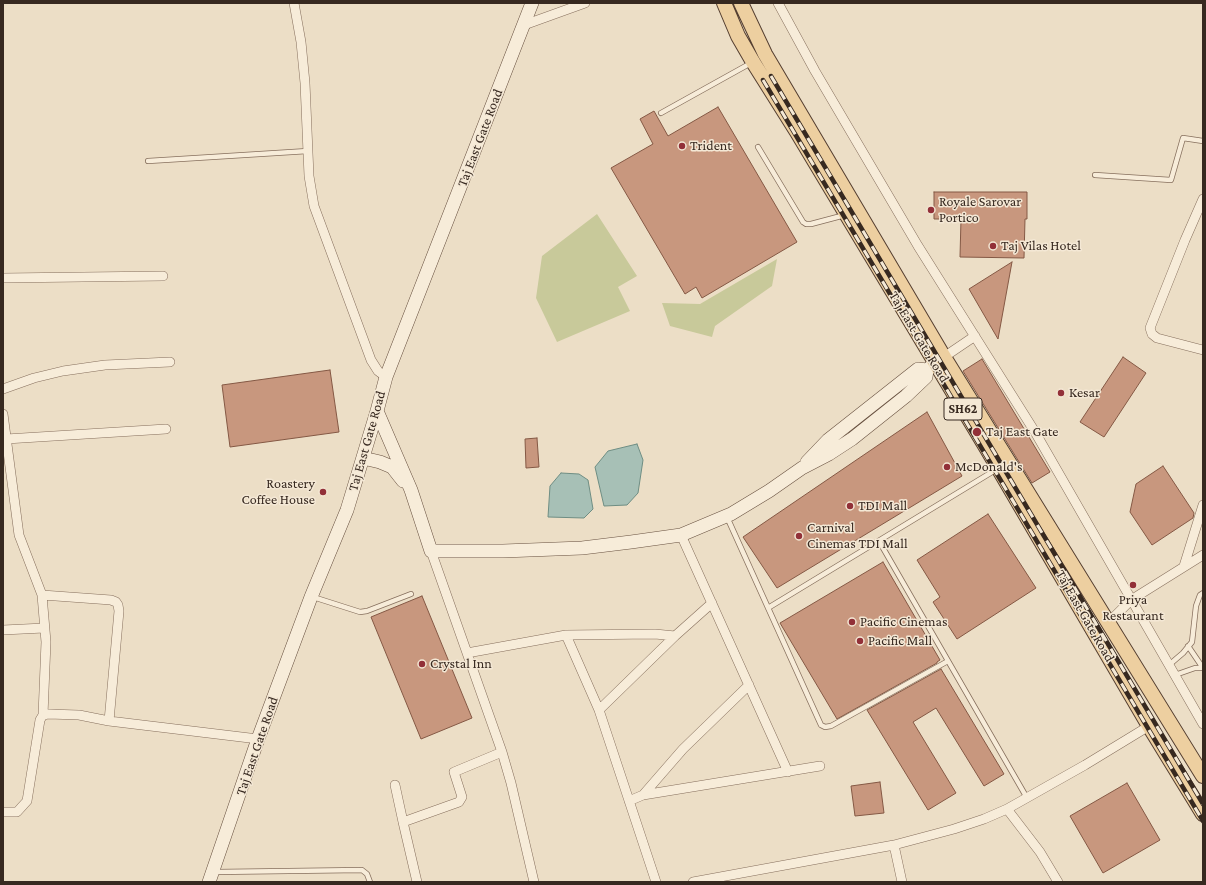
<!DOCTYPE html>
<html>
<head>
<meta charset="utf-8">
<style>
	body { margin:0 }
	#map { position:relative; width:1206px; height:885px; overflow:hidden; background:#ecdec6; font-family:"Crimson Pro",serif }
	canvas { display:block }
	.frame { position:absolute; inset:0; border:4px solid #372920; pointer-events:none }
</style>
</head>
<body>
<div id="map">
<canvas width="1206" height="885"></canvas>
<div class="frame"></div>
</div>
<script>
const ctx = document.querySelector('canvas').getContext('2d');
ctx.lineJoin = 'round';
function fillPath(path, color) { ctx.fillStyle = color; ctx.fill(path, 'evenodd'); }
const shape = rows => new Path2D(rows.map(r => 'M' + r).join(''));
function trace(path, color, width, dash) { ctx.strokeStyle = color; ctx.lineWidth = width; ctx.lineCap = dash ? 'butt' : 'round'; ctx.setLineDash(dash || []); ctx.stroke(path); }
function drawText(font, color, halo, rows, align = 'center') {
  ctx.font = font + ' "Crimson Pro",serif'; ctx.lineWidth = 3; ctx.setLineDash([]); ctx.textBaseline = 'middle'; ctx.strokeStyle = halo; ctx.fillStyle = color; for (const [text, x, y, turn = 0] of rows) {
    ctx.save(); ctx.translate(x, y); ctx.rotate((+turn || 0) * Math.PI / 180); ctx.textAlign = isNaN(turn) ? turn : align; if (halo) ctx.strokeText(text, 0, 0); ctx.fillText(text, 0, 0); ctx.restore();
  }
}
fillPath(shape([
	[597,214,637,276,618,287,630,311,557,342,536,298,542,256],
	[777,259,772,286,715,326,712,337,670,326,662,303,700,304]
]), '#c8c99a');
const water = shape([
	[637,444,643,460,638,493,627,505,604,506,595,467,608,451,637,444],
	[561,473,579,474,588,480,593,509,584,518,548,517,550,486,561,473]
]);
fillPath(water, '#a7c0b6');
trace(water, '#6e8d83', 1);
const building = shape([
	[718,107,797,242,702,298,696,287,685,294,611,168,653,144,640,119,654,111,668,136,718,107],
	[934,192,1027,192,1027,219,1025,219,1024,258,960,257,961,219,934,219,934,192],
	[1012,262,998,339,969,289,1012,262],
	[1123,357,1146,373,1104,437,1080,422,1123,357],
	[982,359,1050,472,1032,483,963,371,982,359],
	[330,370,339,432,230,447,222,385,330,370],
	[927,412,962,476,777,588,743,537,927,412],
	[537,438,539,467,526,468,525,439,537,438],
	[1163,466,1194,513,1193,518,1152,545,1130,512,1136,484,1163,466],
	[988,514,1036,588,957,639,933,602,940,597,917,560,988,514],
	[883,562,940,660,937,662,937,663,837,719,780,623,883,562],
	[422,596,472,718,421,739,371,617,422,596],
	[941,669,1004,774,984,786,936,708,913,722,956,793,928,810,867,710,941,669],
	[880,782,884,813,855,816,851,786,880,782],
	[1127,783,1160,840,1103,873,1070,816,1127,783]
]);
fillPath(building, '#c8977e');
trace(building, '#845844', 1);
const lane = shape([
	[661,113,751,63],
	[758,147,803,222,806,224,811,224,845,215],
	[148,161,308,151],
	[1095,175,1171,180,1183,138,1203,141],
	[727,517,821,725,825,727,831,726,948,661],
	[879,541,1027,798],
	[313,597,360,612,367,611,411,594],
	[768,608,997,469],
	[1188,646,1203,668],
	[1169,665,1183,653,1192,642,1196,606,1200,595,1203,593],
	[1175,675,1195,668,1203,668],
	[215,872,362,870,367,874,370,882]
]);
const street = shape([
	[294,3,301,42,305,83,309,176,314,206,371,360,378,371,386,377],
	[778,3,815,71,918,246,1035,432,1203,724],
	[524,25,585,3],
	[1203,199,1185,240,1150,328,1152,334,1157,338,1203,350],
	[3,278,163,276],
	[944,357,975,336],
	[3,389,34,378,63,371,105,365,170,362],
	[3,414,19,535,42,595,46,642,43,715],
	[6,439,166,429],
	[681,535,788,772],
	[431,551,502,752,511,783,534,882],
	[1184,566,1203,505],
	[42,595,111,600,116,602,118,605,119,611,109,721],
	[1108,623,1131,600,1203,555],
	[3,630,44,628],
	[566,635,599,710],
	[467,653,566,635,655,634,675,636],
	[395,785,403,822],
	[643,795,683,749,749,685],
	[629,801,643,795,820,766],
	[1007,809,1040,852,1058,882],
	[3,812,17,812,27,801,40,720,43,715,48,714,79,715,109,721,258,739],
	[894,845,902,882],
	[417,882,403,822,459,802,462,797,454,772,502,752],
	[656,882,599,710,675,636,712,603],
	[693,882,894,845,954,829,984,819,1007,809,1085,765,1149,726]
]);
const secondary = shape([
	[377,411,411,490,431,551,503,551,582,548,631,542,681,535,731,514,769,491,802,468,829,454,852,439,906,396,926,377,927,370],
	[363,458,380,462,392,467,403,481],
	[807,462,828,440,918,369,927,370,933,365],
	[209,882,258,739,311,597,347,510,377,411,386,377,532,3]
]);
const primary = shape([
	[724,3,738,36,753,62,797,132,987,449,1149,726,1203,814],
	[741,3,765,54,944,357,1203,776]
]);
trace(lane, '#866f5d', 6);
trace(street, '#866f5d', 10);
trace(secondary, '#685140', 14);
trace(primary, '#543e30', 16);
trace(lane, '#f7ecd9', 4.5);
trace(street, '#f7ecd9', 9);
trace(secondary, '#f7ecd9', 13);
trace(primary, '#edcfa0', 14);
const rail = shape([
	[771,76,1203,804],
	[763,80,1203,821]
]);
trace(rail, '#372920', 4.5);
trace(rail, '#f4e8d5', 3, [9]);
for (const [x, y, r, color] of [
	[682,146,4,"#923038"],
	[931,210,4,"#923038"],
	[993,246,4,"#923038"],
	[1061,393,4,"#923038"],
	[977,432,5,"#923038"],
	[947,467,4,"#923038"],
	[323,492,4,"#923038"],
	[850,506,4,"#923038"],
	[799,536,4,"#923038"],
	[1133,585,4,"#923038"],
	[852,622,4,"#923038"],
	[860,641,4,"#923038"],
	[422,664,4,"#923038"]
]) { const dot = new Path2D(); dot.arc(x, y, r, 0, 2 * Math.PI); ctx.fillStyle = color; ctx.fill(dot); trace(dot, '#f4e8d5', 1.5); }
for (const [x, y, w] of [
	[963,409,38]
]) { const box = new Path2D(); box.roundRect(x - w / 2, y - 11, w, 22, 3); ctx.fillStyle = '#f4e8d5'; ctx.fill(box); trace(box, '#372920', 1); }
drawText('bold 13px', '#372920', null, [
	["SH62",963,409]
]);
drawText('14px', '#372920', '#f4e8d5', [
	["Taj East Gate Road",480,138,-69],
	["Taj East Gate Road",919,337,59],
	["Taj East Gate Road",367,441,-74],
	["Taj East Gate Road",1085,616,60],
	["Taj East Gate Road",257,746,-71]
]);
drawText('14px', '#372920', '#f4e8d5', [
	["Trident",690,146],
	["Royale Sarovar",939,202],
	["Portico",939,218],
	["Taj Vilas Hotel",1001,246],
	["Kesar",1069,393],
	["Taj East Gate",986,432],
	["McDonald's",955,467],
	["Roastery",315,484,"right"],
	["Coffee House",315,500,"right"],
	["TDI Mall",858,506],
	["Carnival",807,528],
	["Cinemas TDI Mall",807,544],
	["Priya",1133,600,"center"],
	["Restaurant",1133,616,"center"],
	["Pacific Cinemas",860,622],
	["Pacific Mall",868,641],
	["Crystal Inn",430,664]
], 'left');
</script>
</body>
</html>
